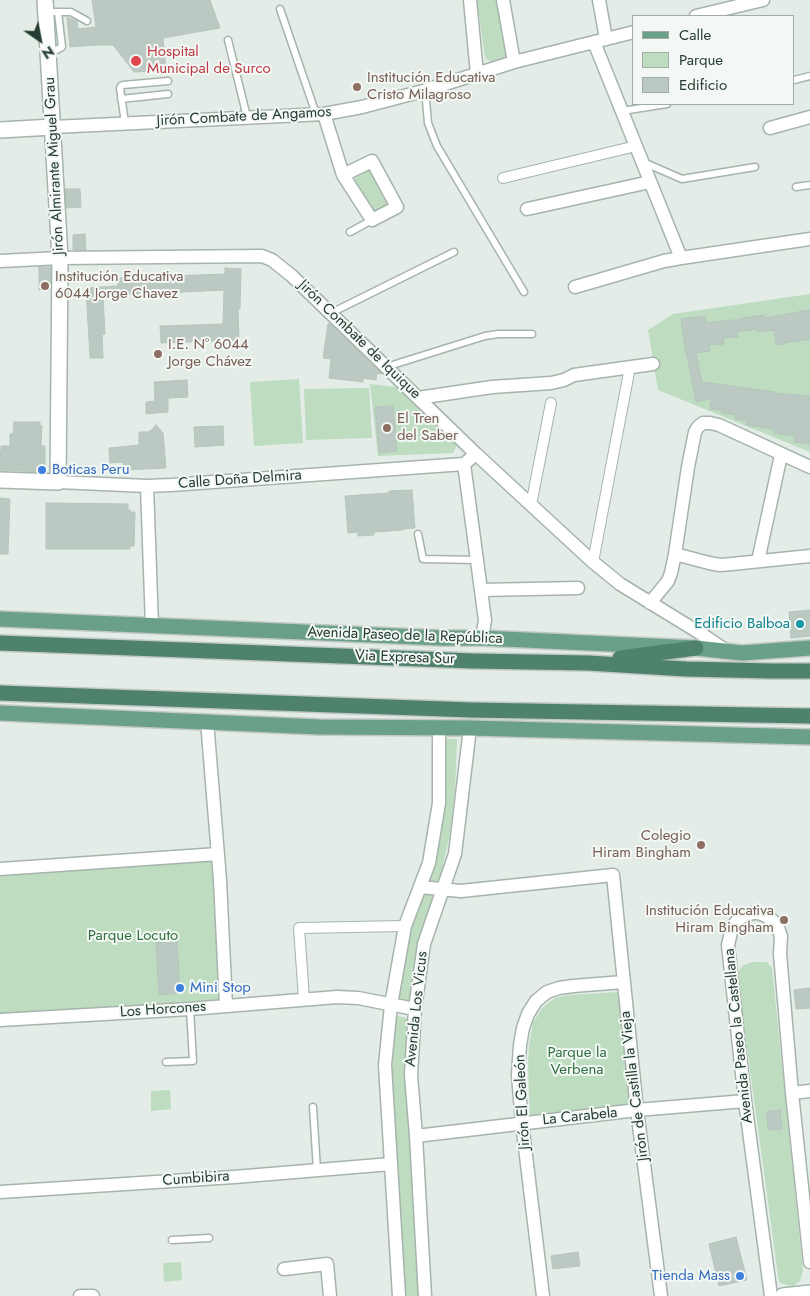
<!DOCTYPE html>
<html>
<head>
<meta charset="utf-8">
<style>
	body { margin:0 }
	#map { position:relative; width:810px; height:1296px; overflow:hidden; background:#e3ece6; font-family:Jost,sans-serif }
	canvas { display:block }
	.legend { position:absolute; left:632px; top:15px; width:162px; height:90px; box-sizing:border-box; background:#f3f8f5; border:1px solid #a0ada7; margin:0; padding:6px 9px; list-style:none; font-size:15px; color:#243c31 }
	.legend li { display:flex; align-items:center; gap:10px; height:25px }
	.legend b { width:25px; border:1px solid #a0ada7 }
	.north { position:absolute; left:15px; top:15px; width:50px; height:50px; -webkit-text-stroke:4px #f3f8f5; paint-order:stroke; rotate:147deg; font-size:14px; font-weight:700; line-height:20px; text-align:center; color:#243c31 }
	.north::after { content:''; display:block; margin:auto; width:18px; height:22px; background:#243c31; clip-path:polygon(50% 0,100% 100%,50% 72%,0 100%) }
</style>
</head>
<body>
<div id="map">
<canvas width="810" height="1296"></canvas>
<ul class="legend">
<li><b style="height:6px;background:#6a9f88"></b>Calle</li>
<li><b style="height:14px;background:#bddcc0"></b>Parque</li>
<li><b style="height:14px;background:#bbc9c2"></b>Edificio</li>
</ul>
<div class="north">N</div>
</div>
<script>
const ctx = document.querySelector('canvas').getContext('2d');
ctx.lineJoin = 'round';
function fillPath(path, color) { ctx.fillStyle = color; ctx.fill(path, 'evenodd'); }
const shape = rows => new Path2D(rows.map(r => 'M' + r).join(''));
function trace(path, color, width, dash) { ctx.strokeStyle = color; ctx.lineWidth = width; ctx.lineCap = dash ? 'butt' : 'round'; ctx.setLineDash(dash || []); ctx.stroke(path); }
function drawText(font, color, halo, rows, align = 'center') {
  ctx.font = font + ' Jost,sans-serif'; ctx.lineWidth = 4; ctx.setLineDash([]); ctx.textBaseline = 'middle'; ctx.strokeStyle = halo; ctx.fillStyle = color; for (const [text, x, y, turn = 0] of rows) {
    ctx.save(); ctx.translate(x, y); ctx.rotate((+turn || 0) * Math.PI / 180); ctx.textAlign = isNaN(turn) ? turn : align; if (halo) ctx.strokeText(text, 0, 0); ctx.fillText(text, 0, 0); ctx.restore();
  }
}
fillPath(shape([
	[477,0,498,0,506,54,505,57,502,59,492,61,488,60,485,57],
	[368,170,372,171,388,203,387,205,375,212,372,210,355,180,356,175],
	[810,294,810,452,658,390,648,330,673,314],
	[299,379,303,443,254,446,250,382],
	[370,384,403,388,457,445,453,453,378,456],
	[369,388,372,438,306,440,304,389],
	[442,739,457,739,455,790,450,833,440,878,438,883,428,882],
	[213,859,222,1003,0,1015,0,873],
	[422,891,438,893,412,1003,395,999,408,928],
	[752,962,767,962,772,968,803,1271,800,1281,793,1286,786,1285,779,1282,737,975,742,966],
	[618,992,632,1106,530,1118,528,1063,529,1046,533,1023,542,1008,555,998,570,995],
	[397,1016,409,1019,405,1073,410,1129,419,1296,404,1296,392,1071],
	[170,1090,171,1109,151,1111,151,1091],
	[181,1262,182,1280,164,1282,163,1263]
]), '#bddcc0');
const building = shape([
	[92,0,210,0,220,28,163,38,166,70,134,72,113,45,97,45,70,47,67,17,77,21,78,29,96,27,92,0],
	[65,189,80,189,81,207,66,208,65,189],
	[85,234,86,250,73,250,73,235,85,234],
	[39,267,51,267,50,290,39,290,39,267],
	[225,268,241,269,240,309,238,309,239,340,161,343,160,326,223,324,224,290,103,296,105,334,102,335,103,358,90,358,86,288,118,286,118,278,225,274,225,268],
	[810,310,810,339,785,343,785,344,776,345,774,330,757,332,757,329,737,332,738,337,723,338,724,344,709,345,710,351,696,353,702,382,775,392,774,393,810,396,810,444,794,442,795,436,774,433,774,429,746,425,747,421,735,419,735,415,721,413,722,410,710,409,711,399,696,402,687,354,686,354,681,319,705,316,706,323,743,319,743,318,764,315,764,318,810,310],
	[328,324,330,324,382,374,377,373,376,380,363,378,363,382,329,378,331,359,323,358,328,324],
	[187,380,188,397,168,398,168,412,146,414,146,402,155,401,154,382,187,380],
	[393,406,397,451,379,453,375,407,393,406],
	[14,422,40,422,40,426,42,426,41,446,45,446,45,472,0,470,0,451,1,451,1,446,10,446,10,434,13,434,14,422],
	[156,425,163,433,166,468,124,470,123,462,110,463,109,448,139,445,139,432,149,432,156,425],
	[223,426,224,445,195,447,194,427,223,426],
	[412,490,415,528,403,529,403,530,374,532,374,535,358,536,358,532,348,533,345,496,389,493,389,491,412,490],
	[0,498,10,499,8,554,0,554,0,498],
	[46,503,128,504,128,510,130,510,130,512,135,512,134,546,130,546,130,549,46,549,46,503],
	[810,610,810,636,791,638,789,612,810,610],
	[177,941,180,993,159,995,156,943,177,941],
	[810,988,810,1008,796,1009,794,990,810,988],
	[780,1110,782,1129,768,1130,767,1112,780,1110],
	[736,1237,747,1280,719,1286,709,1244,736,1237],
	[578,1252,580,1266,553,1269,551,1256,578,1252]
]);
fillPath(building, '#bbc9c2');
trace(building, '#b5c5bc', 1);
const service = shape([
	[280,9,316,114],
	[54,12,71,12,87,21],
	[228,40,247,117],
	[49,54,62,47,58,12],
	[794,80,810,76],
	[423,91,426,100,428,123,437,146,524,292],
	[121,99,168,94],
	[622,111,667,104],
	[125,123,120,88,121,86,123,85,168,81],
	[643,162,682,179,755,167],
	[796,187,810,185],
	[350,232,372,220],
	[331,313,454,252],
	[386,367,485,336,498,334,532,334],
	[418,534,423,559,477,560],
	[166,1062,193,1061,190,1009],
	[313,1107,317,1170],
	[172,1240,209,1238]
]);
const pedestrian = shape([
	[503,178,636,146],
	[531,505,551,403],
	[593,562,630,367],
	[304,999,299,928,405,926]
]);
const minor = shape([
	[470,0,477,74],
	[503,0,514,62],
	[599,0,606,39],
	[696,16,763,0],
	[594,42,681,258],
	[324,114,343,175,372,220,397,207,372,161,343,175],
	[53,127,324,114,362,107,423,91,514,62,634,32],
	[770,128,810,117],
	[527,209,650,182],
	[0,261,60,258,262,256,272,260,292,276,476,454,593,562,620,584,703,635,725,650],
	[575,287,664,261,681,258,810,239],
	[418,398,492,387,551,383,564,380,574,375,653,364],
	[464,464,485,620,482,638],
	[58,482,147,486,171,485,464,464,476,454],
	[147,486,152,626],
	[675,554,709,563,720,565,732,564,810,556],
	[758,561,781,455],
	[481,590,578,588],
	[650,603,668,581,671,573,675,554,688,467,695,432,698,427,703,423,710,423,719,425,810,467],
	[207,721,220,880,226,1006],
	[0,869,218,854],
	[420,887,461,891,613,875,637,1110,661,1296],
	[0,1020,190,1009,337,997,358,998,415,1009],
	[792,1093,810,1091],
	[416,1136,637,1110,745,1101],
	[0,1192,234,1177,391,1164],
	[284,1269,327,1264,330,1296],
	[80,1296,93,1296],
	[399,1296,385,1065,391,1005,405,926,429,863,439,803,439,727],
	[425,1296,416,1136,411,1075,415,1009,424,944,455,854,470,728],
	[543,1296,522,1123,518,1075,520,1045,523,1028,528,1014,536,1001,547,992,559,988,573,986,623,982],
	[771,1296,745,1101,728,945,732,928,736,922,743,916,753,913,758,913,766,916,772,920,777,925,781,936,780,954,792,1093,810,1262]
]);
const tertiary = shape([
	[0,130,53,127],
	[0,480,58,482,60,258,45,0]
]);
const secondary = shape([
	[783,1296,810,1293]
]);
const primary = shape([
	[0,619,442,638,482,638,696,648,742,653,810,648],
	[0,713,319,727,470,728,810,737]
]);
const trunk = shape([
	[0,643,473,661,588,663,686,669,771,671,810,671],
	[620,658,696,648],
	[0,693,472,710,810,716]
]);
trace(service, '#a6b4ac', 9);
trace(pedestrian, '#a6b4ac', 12);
trace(minor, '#a6b4ac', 15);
trace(tertiary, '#a6b4ac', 18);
trace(secondary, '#a2b7ac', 18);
trace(primary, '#c2c8c5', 18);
trace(trunk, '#c2c8c5', 18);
trace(service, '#fff', 6);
trace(pedestrian, '#fff', 10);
trace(minor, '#fff', 12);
trace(tertiary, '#fff', 15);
trace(secondary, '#fff', 15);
trace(primary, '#6a9f88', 15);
trace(trunk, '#4e826d', 15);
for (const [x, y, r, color] of [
	[136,61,6,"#e0444e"],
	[357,87,5,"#8d6e63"],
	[45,286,5,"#8d6e63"],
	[158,354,5,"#8d6e63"],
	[387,428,5,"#8d6e63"],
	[42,470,5,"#3f7fe0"],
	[800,624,5,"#0f9aa8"],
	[701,845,5,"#8d6e63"],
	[784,920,5,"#8d6e63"],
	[180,988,5,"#3f7fe0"],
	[740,1276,5,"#3f7fe0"]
]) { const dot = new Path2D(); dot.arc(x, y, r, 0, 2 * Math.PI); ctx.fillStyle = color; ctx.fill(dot); trace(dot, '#f3f8f5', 2); }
drawText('15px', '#be3a42', '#f3f8f5', [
	["Hospital",147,52],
	["Municipal de Surco",147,69]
], 'left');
drawText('15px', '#785e54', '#f3f8f5', [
	["Institución Educativa",367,78],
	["Cristo Milagroso",367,95],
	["Institución Educativa",55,277],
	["6044 Jorge Chavez",55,294],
	["I.E. N° 6044",168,345],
	["Jorge Chávez",168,362],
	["El Tren",397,419],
	["del Saber",397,436],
	["Colegio",691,836,"right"],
	["Hiram Bingham",691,853,"right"],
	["Institución Educativa",774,911,"right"],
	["Hiram Bingham",774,928,"right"]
], 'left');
drawText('15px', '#243c31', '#f3f8f5', [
	["Jirón Combate de Angamos",244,117,-3],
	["Jirón Almirante Miguel Grau",55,166,-93],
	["Jirón Combate de Iquique",359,340,44],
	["Calle Doña Delmira",240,480,-4],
	["Avenida Paseo de la República",405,636,2],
	["Via Expresa Sur",405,658,2],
	["Avenida Los Vicus",417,1009,-84],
	["Los Horcones",163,1010,-4],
	["Avenida Paseo la Castellana",739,1036,-96],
	["Jirón de Castilla la Vieja",635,1086,-97],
	["Jirón El Galeón",523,1102,-93],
	["La Carabela",580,1117,-6],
	["Cumbibira",196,1179,-4]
]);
drawText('15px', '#366cbe', '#f3f8f5', [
	["Boticas Peru",52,470],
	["Mini Stop",190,988],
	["Tienda Mass",730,1276,"right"]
], 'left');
drawText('15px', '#0d838f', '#f3f8f5', [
	["Edificio Balboa",790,624]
], 'right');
drawText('15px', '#30703e', '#f3f8f5', [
	["Parque Locuto",133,936],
	["Parque la",577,1053],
	["Verbena",577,1070]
]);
</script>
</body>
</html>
